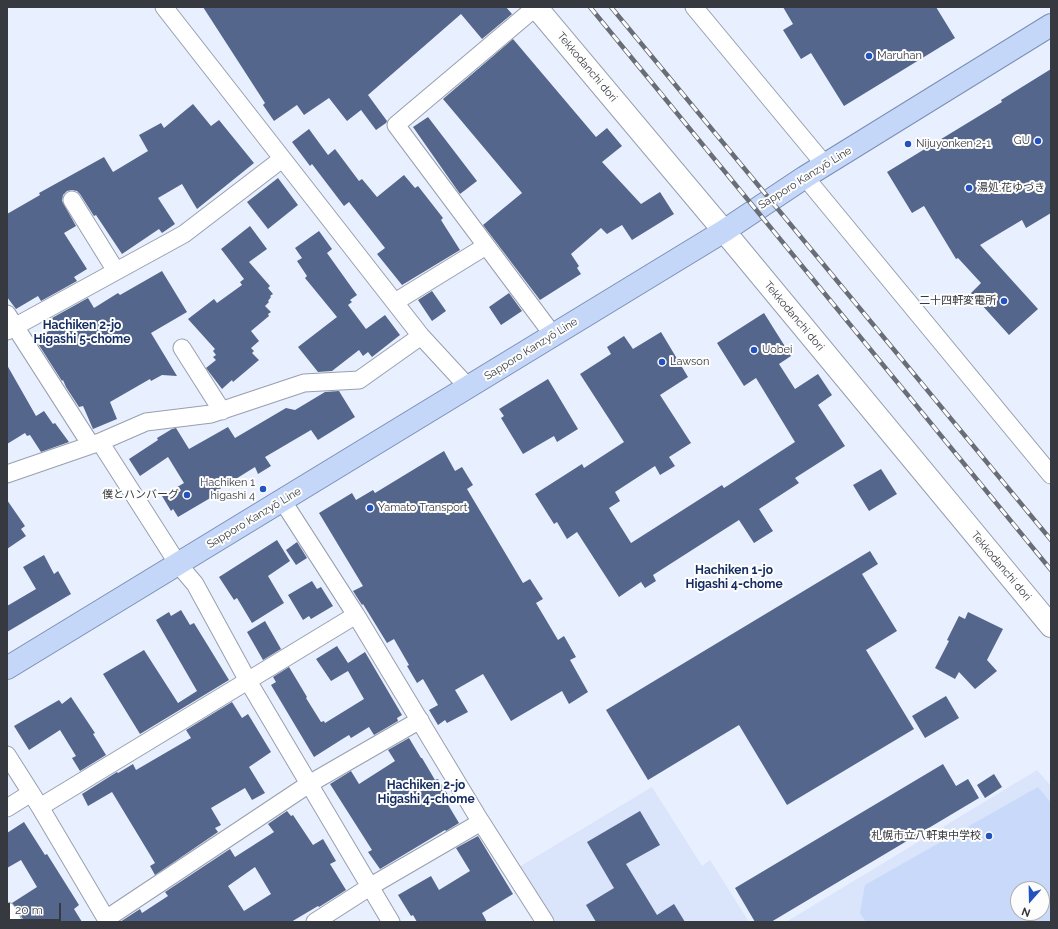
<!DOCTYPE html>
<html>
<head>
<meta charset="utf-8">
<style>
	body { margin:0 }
	#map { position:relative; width:1058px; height:929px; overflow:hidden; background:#e8f0ff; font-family:Raleway,sans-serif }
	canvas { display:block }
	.frame { position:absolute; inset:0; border:8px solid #36393f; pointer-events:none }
	.north { position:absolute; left:1010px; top:881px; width:40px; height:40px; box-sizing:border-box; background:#fdfdfd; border:1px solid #adafb1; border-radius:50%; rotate:200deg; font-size:11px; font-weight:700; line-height:16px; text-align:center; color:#36393f }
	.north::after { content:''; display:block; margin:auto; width:14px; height:18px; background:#2352bf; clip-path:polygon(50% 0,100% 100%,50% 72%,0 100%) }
	.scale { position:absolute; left:8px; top:903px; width:53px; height:18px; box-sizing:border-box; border:2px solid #36393f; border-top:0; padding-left:5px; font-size:12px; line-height:14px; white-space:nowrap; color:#36393f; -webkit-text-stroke:3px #fdfdfd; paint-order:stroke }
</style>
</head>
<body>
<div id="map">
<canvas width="1058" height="929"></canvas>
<div class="frame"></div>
<div class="north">N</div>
<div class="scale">20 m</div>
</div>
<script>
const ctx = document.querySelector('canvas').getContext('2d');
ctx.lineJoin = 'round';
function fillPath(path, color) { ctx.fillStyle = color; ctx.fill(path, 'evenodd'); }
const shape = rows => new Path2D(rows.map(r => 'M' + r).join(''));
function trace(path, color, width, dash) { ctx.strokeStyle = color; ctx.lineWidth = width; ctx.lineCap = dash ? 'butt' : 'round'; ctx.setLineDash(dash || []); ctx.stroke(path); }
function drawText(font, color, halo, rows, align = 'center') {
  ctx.font = font + ' Raleway,"Noto Sans JP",sans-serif'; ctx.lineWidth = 4; ctx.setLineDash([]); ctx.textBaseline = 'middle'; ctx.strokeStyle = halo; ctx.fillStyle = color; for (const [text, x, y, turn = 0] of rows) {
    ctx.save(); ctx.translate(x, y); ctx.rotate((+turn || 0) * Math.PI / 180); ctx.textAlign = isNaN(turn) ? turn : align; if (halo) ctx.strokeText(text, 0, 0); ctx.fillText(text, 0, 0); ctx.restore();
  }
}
fillPath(shape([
	[1037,770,1051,786,1051,922,786,922],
	[1018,889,1042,889,1042,913,1018,913],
	[652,787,702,866,710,860,749,922,553,922,519,867]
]), '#dae4fa');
fillPath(shape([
	[1038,787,1051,803,1051,922,866,922,860,913,865,885],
	[1018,889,1042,889,1042,913,1018,913]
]), '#c8d9fa');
fillPath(shape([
	[203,7,506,7,512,14,482,39,461,14,368,95,387,121,386,123,376,130,361,110,347,121,329,98,304,115,297,105,274,121,263,105,265,103],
	[783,7,936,7,955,38,844,106,811,53,801,59,783,30,793,24],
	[513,39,596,137,607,128,622,146,602,162,641,204,660,192,674,214,632,240,622,225,607,234,601,228,571,254,579,266,577,268,581,274,540,300,483,225,522,193,443,99],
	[1051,69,1051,213,1026,228,1022,220,980,245,1038,309,1009,335,971,293,981,283,958,258,956,259,924,206,912,213,887,172,1002,102,1001,100],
	[193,104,211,126,219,120,254,163,197,209,182,184,158,198,175,224,162,233,159,229,122,254,96,215,94,216,80,194,77,191,72,190,67,191,63,195,62,201,76,226,64,233,87,269,74,277,77,281,41,301,38,296,16,309,7,297,7,214,40,195,39,193,104,157,113,172,148,151,139,135,161,123,164,128],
	[428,117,477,181,460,194,413,127],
	[309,129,328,155,335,149,359,181,362,179,377,197,404,175,415,188,418,186,443,218,441,220,460,250,402,285,377,254,385,248,349,202,344,206,312,164,310,166,292,142],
	[278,178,298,205,268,229,247,202],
	[250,226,267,249,249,262,270,286,268,288,273,294,270,296,271,297,268,301,269,302,265,306,271,312,268,314,269,316,251,331,259,341,251,348,254,351,252,353,259,360,233,382,232,380,222,389,206,368,216,360,213,357,216,355,213,351,215,349,188,319,214,299,217,303,242,285,240,282,244,279,221,249],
	[319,231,332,249,327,253,357,295,350,300,352,302,348,305,366,329,385,315,400,335,372,357,368,352,363,356,359,350,332,371,318,372,298,347,337,317,305,278,307,276,297,261,302,258,295,248],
	[162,271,187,312,151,333,177,376,162,375,151,381,150,379,110,402,117,419,93,429,83,406,79,407,66,387,63,380,62,381,35,339,54,328,51,324,54,322,52,318,88,298,94,308,118,293,120,295],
	[432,291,446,311,432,321,418,300],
	[509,293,522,311,501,325,489,307],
	[764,313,791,356,779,364,795,389,818,374,832,395,818,405,845,446,795,478,799,483,759,509,773,531,754,543,739,520,653,575,656,581,645,588,641,582,619,597,577,532,567,539,557,522,554,524,535,494,582,464,584,468,624,442,580,374,611,354,607,347,624,336,633,349,661,332,688,377,660,395,691,443,669,457,675,466,660,475,655,466,615,492,620,501,609,508,631,543,722,485,724,488,795,442,756,378,744,386,717,343],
	[7,365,36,416,44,411,53,424,55,423,69,442,41,452,30,435,27,436,25,433,7,444],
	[548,379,578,429,557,442,554,436,523,454,501,418,504,416,499,409],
	[339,391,355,417,318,440,311,430,265,457,271,466,258,474,255,467,210,495,212,497,178,517,173,509,171,511,162,496,184,483,168,457,140,476,129,459,158,440,157,438,172,429,176,428,189,449,228,427,235,438,286,408,295,410,325,392],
	[444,451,455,471,462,467,473,485,467,489,501,546,523,583,530,579,543,599,536,603,558,640,564,636,576,657,570,660,588,692,569,704,562,691,511,721,483,674,455,690,468,712,447,723,445,720,438,725,429,710,438,705,423,679,417,683,407,666,409,665,394,639,387,643,363,604,362,605,353,591,363,586,319,513,352,493,356,500,373,490,375,493],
	[881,469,897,494,869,511,853,485],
	[7,500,25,526,21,529,26,536,7,549],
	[277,540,290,561,268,576,284,603,252,623,237,598,234,600,219,577],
	[297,542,307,558,296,565,286,550],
	[870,551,878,564,862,574,897,631,866,650,914,729,787,805,739,725,648,780,606,710],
	[44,555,54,574,58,571,71,594,7,632,7,606,36,589,23,567],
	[312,581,317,589,321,587,333,606,311,619,309,616,303,620,288,595],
	[181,610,190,625,194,623,229,680,140,734,103,674,144,650,178,703,197,691,156,620,169,612,171,616],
	[968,612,1003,629,987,660,997,671,975,689,959,672,955,679,935,668,949,641,947,640,959,616,965,619],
	[265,621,281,649,263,660,247,632],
	[337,646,348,663,365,652,402,715,397,718,398,721,374,735,369,727,351,738,349,735,344,738,314,757,271,685,276,682,273,677,289,667,307,697,306,698,321,722,324,721,325,723,364,699,348,671,331,681,316,659],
	[946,696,959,718,925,738,912,716],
	[71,697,95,733,93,734,106,755,80,771,72,758,76,756,60,730,29,750,14,726,59,700,62,704],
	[232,702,242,718,248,714,271,752,249,767,265,793,252,800,245,788,211,808,221,825,215,828,218,832,155,875,150,866,155,863,112,792,88,806,82,794,117,772,118,773,133,764,136,770,191,738,186,730],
	[409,738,421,758,422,758,435,780,438,779,448,795,444,798,459,823,446,831,445,830,380,869,368,852,372,850,330,784,351,771,359,784,395,761,388,750],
	[943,764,956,786,968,779,979,798,771,922,755,922,735,888],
	[994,774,1002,787,985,798,977,785],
	[287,811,291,816,293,815,313,845,323,839,336,861,330,864,346,890,319,907,318,906,291,922,120,922,140,909,142,913,168,896,165,892,230,849,235,857,274,832,268,824],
	[255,867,271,894,244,911,228,886],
	[640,811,660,845,626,864,657,915,674,904,685,922,596,922,586,905,614,888,587,842],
	[24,822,45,855,47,854,79,905,74,909,82,922,25,922,12,903,37,887,21,860,7,868,7,833],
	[478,836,513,894,482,913,487,922,417,922,413,915,411,916,398,895,431,876,439,890,470,871,456,848]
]), '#54668b');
const street = shape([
	[164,7,421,336,468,387],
	[536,7,396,125,553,335],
	[694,7,825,165],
	[805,177,1051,475],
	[72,200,116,271],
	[395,302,486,246],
	[7,314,91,445],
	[7,331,184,234,282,159],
	[182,348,222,411],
	[100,442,178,564,195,584,248,681,391,922],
	[7,474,100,442,146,422,211,414,304,383,359,380,421,336],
	[282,500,356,615,476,814,545,922],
	[7,755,40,807,108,922],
	[40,807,356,615],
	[7,808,31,793],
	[7,911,13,922],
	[106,919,309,784,420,720],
	[315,922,371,886,481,822]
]);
const secondary = shape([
	[536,7,724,231,1051,626]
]);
const primary = shape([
	[7,668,724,231,805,177,1051,25]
]);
trace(street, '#989fad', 19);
trace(secondary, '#989fad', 24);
trace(primary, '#7a8eb5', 24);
trace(street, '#fff', 17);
trace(secondary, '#fff', 22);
trace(primary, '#c5d7f9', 22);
const rail = shape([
	[590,7,1051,570],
	[611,7,1051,540]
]);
trace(rail, '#696d76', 4.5);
trace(rail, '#fdfdfd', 3, [9]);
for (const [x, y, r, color] of [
	[869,56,4,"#2352bf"],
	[1038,141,4,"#2352bf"],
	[908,144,4,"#2352bf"],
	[969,188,4,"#2352bf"],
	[1004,301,4,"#2352bf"],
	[754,350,4,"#2352bf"],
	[662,362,4,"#2352bf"],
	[263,489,4,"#2352bf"],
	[187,495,4,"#2352bf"],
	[370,508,4,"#2352bf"],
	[989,836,4,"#2352bf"]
]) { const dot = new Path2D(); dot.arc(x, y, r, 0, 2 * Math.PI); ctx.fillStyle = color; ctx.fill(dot); trace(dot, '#fdfdfd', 1.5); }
drawText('11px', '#36393f', '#fdfdfd', [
	["Maruhan",877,56],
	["GU",1030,141,"right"],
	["Nijuyonken 2-1",916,144],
	["湯処;花ゆづき",977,188],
	["二十四軒変電所",996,301,"right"],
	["Uobei",762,350],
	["Lawson",670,362],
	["Hachiken 1",255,483,"right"],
	["higashi 4",255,496,"right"],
	["僕とハンバーグ",179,495,"right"],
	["Yamato Transport",378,508],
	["札幌市立八軒東中学校",981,836,"right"]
], 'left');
drawText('11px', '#36393f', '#fdfdfd', [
	["Tekkodanchi dori",587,67,50],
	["Sapporo Kanzyō Line",805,178,-32],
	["Tekkodanchi dori",794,316,50],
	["Sapporo Kanzyō Line",531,349,-32],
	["Sapporo Kanzyō Line",254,518,-31],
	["Tekkodanchi dori",1001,566,50]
]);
drawText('bold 12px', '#152d63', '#fdfdfd', [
	["Hachiken 2-jo",82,325],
	["Higashi 5-chome",82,339],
	["Hachiken 1-jo",734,570],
	["Higashi 4-chome",734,584],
	["Hachiken 2-jo",426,785],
	["Higashi 4-chome",426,799]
]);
</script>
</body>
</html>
